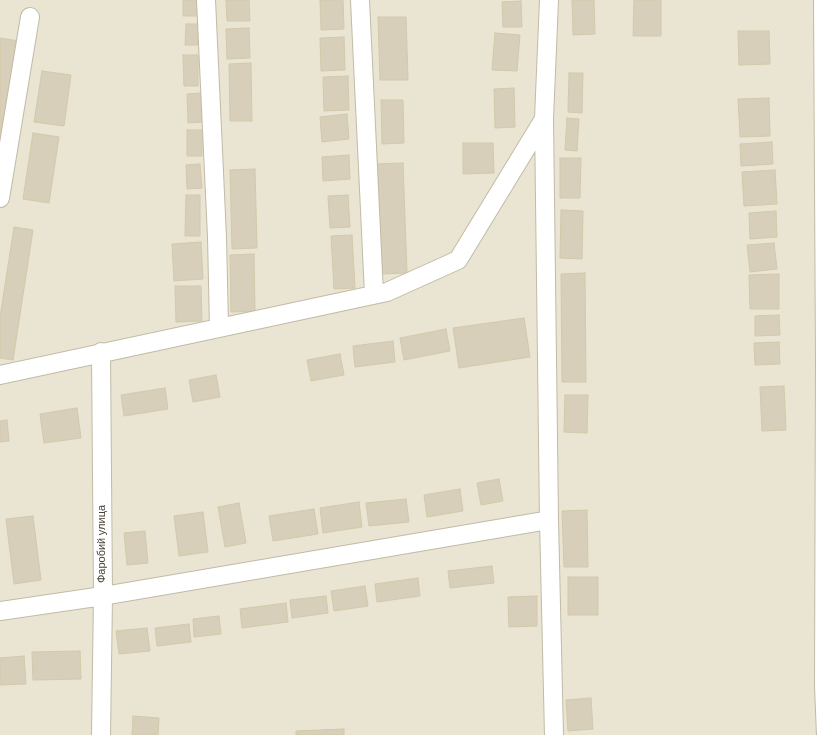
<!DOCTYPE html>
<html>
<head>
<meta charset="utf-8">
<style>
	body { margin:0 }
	canvas { display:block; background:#f4f2e5 }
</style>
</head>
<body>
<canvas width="827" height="735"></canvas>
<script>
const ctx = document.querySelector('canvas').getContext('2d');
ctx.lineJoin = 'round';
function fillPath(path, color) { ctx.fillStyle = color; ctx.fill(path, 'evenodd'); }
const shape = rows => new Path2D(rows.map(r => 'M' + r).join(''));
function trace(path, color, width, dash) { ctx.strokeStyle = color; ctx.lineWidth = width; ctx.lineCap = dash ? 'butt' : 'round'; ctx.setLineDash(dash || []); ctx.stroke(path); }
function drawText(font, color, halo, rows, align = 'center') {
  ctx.font = font + ' Karla,sans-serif'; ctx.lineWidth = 3; ctx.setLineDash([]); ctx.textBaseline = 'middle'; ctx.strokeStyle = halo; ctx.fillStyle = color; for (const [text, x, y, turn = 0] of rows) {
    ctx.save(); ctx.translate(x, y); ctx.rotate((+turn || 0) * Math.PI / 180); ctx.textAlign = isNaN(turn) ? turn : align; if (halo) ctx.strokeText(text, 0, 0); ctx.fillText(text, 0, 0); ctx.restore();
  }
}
fillPath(shape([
	[0,0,827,0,827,735,0,735]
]), '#e9e5d2');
const building = shape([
	[183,0,198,0,199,16,183,16,183,0],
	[226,0,249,0,250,21,227,21,226,0],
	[320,0,343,0,344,29,321,30,320,0],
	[572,0,594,0,595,34,573,35,572,0],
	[634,0,661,0,661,36,633,36,634,0],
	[521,1,522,27,503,27,502,2,521,1],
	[378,17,406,17,408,80,380,80,378,17],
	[186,24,199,24,198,45,185,45,186,24],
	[249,28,250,58,227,59,226,29,249,28],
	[738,31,769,31,770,64,739,65,738,31],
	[495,33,520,35,517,71,492,70,495,33],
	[344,37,345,70,321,71,320,38,344,37],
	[0,38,19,41,0,142,0,38],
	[183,55,198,55,198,86,184,86,183,55],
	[251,63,252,121,230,121,229,64,251,63],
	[42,71,71,75,64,126,34,122,42,71],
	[569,73,583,73,582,113,568,112,569,73],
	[348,76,349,110,324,111,323,77,348,76],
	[514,88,515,127,495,128,494,89,514,88],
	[201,93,202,122,188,123,187,94,201,93],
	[769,98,770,136,740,137,738,99,769,98],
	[381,100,403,100,404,143,382,144,381,100],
	[347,114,349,139,322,142,320,117,347,114],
	[567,118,579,119,577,151,565,150,567,118],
	[187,130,202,130,202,156,187,156,187,130],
	[33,133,59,137,49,203,23,199,33,133],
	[772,142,773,164,741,166,740,144,772,142],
	[463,143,493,143,494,173,463,174,463,143],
	[349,155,350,179,323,181,322,157,349,155],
	[560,158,581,158,580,198,560,198,560,158],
	[403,163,407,273,380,274,376,164,403,163],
	[200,164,202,188,187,189,186,165,200,164],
	[255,169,257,248,232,249,230,170,255,169],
	[775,170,777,204,744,206,742,172,775,170],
	[186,195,200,195,200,236,185,236,186,195],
	[348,195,350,227,330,228,328,196,348,195],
	[561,210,583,211,582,259,560,258,561,210],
	[776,211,777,237,750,239,749,213,776,211],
	[14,227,33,230,13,360,0,358,0,317,14,227],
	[352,235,355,288,334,289,331,236,352,235],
	[201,242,203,279,174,281,172,244,201,242],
	[774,243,777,269,750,272,747,245,774,243],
	[254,254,255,311,231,312,230,255,254,254],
	[585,273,586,382,562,382,561,274,585,273],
	[779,274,779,309,750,309,749,275,779,274],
	[175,286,201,286,202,321,176,322,175,286],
	[779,315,780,335,755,336,755,316,779,315],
	[524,318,530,357,459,368,453,328,524,318],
	[446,329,450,351,404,360,400,338,446,329],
	[393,341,395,362,355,367,353,346,393,341],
	[779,342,780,364,755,365,754,343,779,342],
	[340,354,344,375,311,381,307,360,340,354],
	[216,375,220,397,193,402,189,380,216,375],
	[784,386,786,430,762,431,760,387,784,386],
	[165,388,168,409,124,416,121,395,165,388],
	[565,395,588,395,587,433,564,432,565,395],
	[77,408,81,438,44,443,40,414,77,408],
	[7,420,9,441,0,442,0,421,7,420],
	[499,479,503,501,481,505,477,483,499,479],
	[460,489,463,511,427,517,424,495,460,489],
	[406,499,409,522,369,526,366,503,406,499],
	[359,502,362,527,323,533,320,508,359,502],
	[239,503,246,543,225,547,218,507,239,503],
	[314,509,318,534,273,541,269,516,314,509],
	[587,510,588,567,564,567,562,511,587,510],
	[203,512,208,552,179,556,174,516,203,512],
	[33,516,41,580,14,584,6,519,33,516],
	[145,531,148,563,127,565,124,533,145,531],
	[492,566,494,583,450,588,448,571,492,566],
	[568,577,598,577,598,615,568,615,568,577],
	[418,578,420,596,377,602,375,584,418,578],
	[365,586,368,606,334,611,331,591,365,586],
	[326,596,328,613,292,618,290,600,326,596],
	[537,596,537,626,509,627,508,597,537,596],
	[286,603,288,622,242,628,240,609,286,603],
	[219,616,221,634,194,637,193,619,219,616],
	[189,624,191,642,157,646,155,628,189,624],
	[147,628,150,651,119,654,116,631,147,628],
	[80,651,81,679,33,680,32,652,80,651],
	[24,656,26,684,0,685,0,658,24,656],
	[591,698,593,729,568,731,566,700,591,698],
	[133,716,159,718,158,735,132,735,133,716],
	[344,729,344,735,296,735,296,731,344,729]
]);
fillPath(building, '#d7cfb9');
trace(building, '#d3c9ab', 1);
const minor = shape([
	[206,0,217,237,219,327],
	[360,0,374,294],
	[823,0,825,362,824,686,826,735],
	[544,119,549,520,554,735],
	[0,198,30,17],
	[0,375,387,292,458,260,544,119,549,0],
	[0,611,103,596,549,520],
	[101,735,103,596,101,352]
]);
trace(minor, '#c1bba6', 20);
trace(minor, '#fff', 18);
drawText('11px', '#474234', '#fff', [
	["Фаробий улица",102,544,-90]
]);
</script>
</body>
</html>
